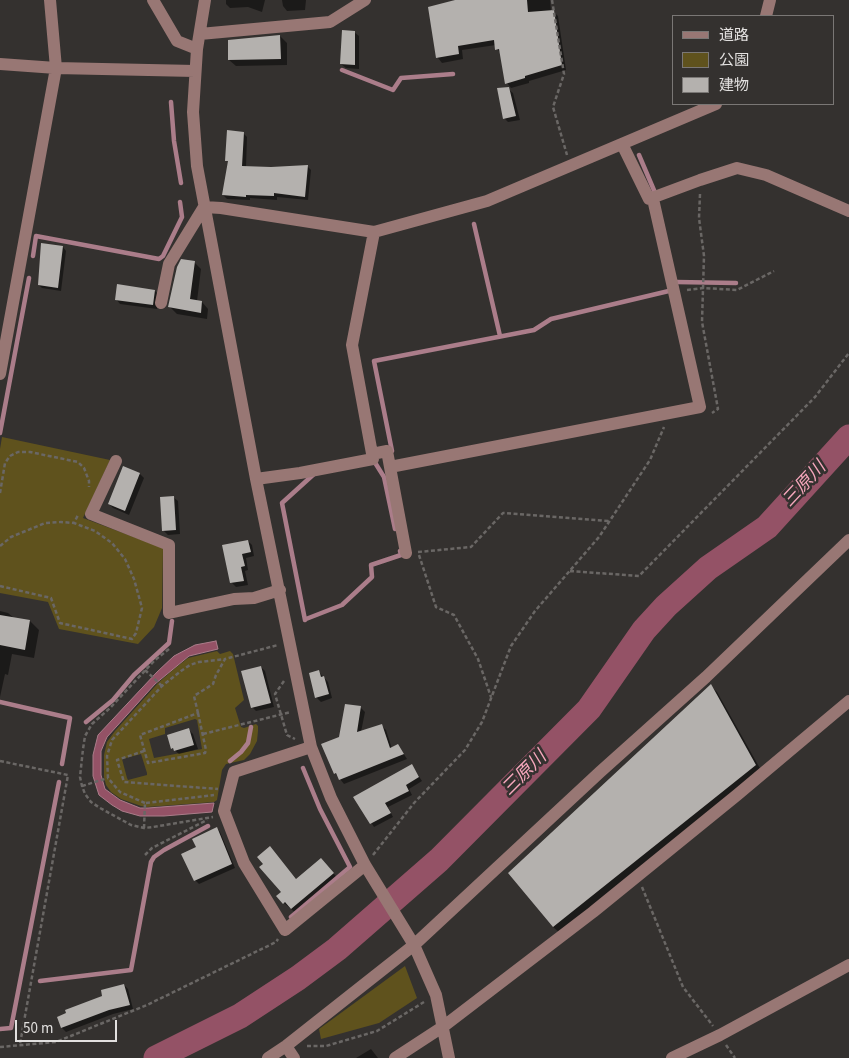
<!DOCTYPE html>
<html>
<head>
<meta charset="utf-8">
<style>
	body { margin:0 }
	#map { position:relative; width:849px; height:1058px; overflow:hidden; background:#34312f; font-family:"Source Sans 3","Noto Sans JP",sans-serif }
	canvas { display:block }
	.legend { position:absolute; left:672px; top:15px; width:162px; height:90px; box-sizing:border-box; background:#34312f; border:1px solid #7a7775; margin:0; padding:6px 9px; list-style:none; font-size:15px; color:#e2e0df }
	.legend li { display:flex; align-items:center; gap:10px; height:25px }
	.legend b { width:25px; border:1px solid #7a7775 }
	.scale { position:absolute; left:15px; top:1020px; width:102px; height:22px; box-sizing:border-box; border:2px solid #e2e0df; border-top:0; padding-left:6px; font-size:15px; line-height:18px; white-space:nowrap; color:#e2e0df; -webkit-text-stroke:4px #34312f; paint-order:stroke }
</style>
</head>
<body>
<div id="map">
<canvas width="849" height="1058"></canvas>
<ul class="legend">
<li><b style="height:6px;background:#987774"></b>道路</li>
<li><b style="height:14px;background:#5f521d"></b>公園</li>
<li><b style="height:14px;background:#b4b1ae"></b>建物</li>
</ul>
<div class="scale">50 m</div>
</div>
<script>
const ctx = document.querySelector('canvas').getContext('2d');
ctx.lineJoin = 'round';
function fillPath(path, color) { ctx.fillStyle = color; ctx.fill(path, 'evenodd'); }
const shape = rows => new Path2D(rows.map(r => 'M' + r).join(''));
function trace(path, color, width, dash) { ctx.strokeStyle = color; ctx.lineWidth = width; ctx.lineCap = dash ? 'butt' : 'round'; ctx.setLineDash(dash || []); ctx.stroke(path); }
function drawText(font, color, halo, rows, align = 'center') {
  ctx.font = font + ' "Source Sans 3","Noto Sans JP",sans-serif'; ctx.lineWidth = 5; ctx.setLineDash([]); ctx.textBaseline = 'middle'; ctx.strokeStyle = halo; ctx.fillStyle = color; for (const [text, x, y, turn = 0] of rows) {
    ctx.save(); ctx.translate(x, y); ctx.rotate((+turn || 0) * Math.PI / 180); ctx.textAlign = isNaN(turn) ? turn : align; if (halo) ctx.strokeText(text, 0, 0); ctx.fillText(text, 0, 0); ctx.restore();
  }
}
fillPath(shape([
	[2,437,110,460,83,518,163,548,162,608,154,627,138,644,59,629,48,602,0,593,0,449],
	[217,651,220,654,230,651,233,654,244,700,235,708,241,727,244,728,256,724,258,726,258,731,257,741,250,754,244,760,226,764,222,770,217,800,214,802,147,807,141,806,121,799,111,792,106,785,104,777,104,755,107,742,115,731,158,683,174,669,188,658],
	[195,719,197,720,202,749,154,758,149,739,165,734,165,728],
	[141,754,147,773,147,775,128,780,127,778,122,759],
	[405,966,417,998,379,1023,321,1039,319,1029]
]), '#5f521d');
const water = shape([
	[216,641,218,649,189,656,155,684,107,737,101,751,101,775,105,789,120,800,140,808,148,808,214,803,212,812,164,816,140,816,122,811,112,805,99,795,93,776,93,755,98,735,157,672,174,656,195,645,216,641]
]);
fillPath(water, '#945266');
trace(water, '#ab7d8a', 1);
fillPath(shape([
	[226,0,265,0,262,12,248,7,230,8,226,4],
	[282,0,306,0,305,10,287,11,283,6],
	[456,0,550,0,551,11,553,11,558,16,566,70,529,81,529,83,511,88,507,83,501,53,497,49,496,45,462,50,463,59,442,63,438,58,429,8],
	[354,32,359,36,359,69,346,68,341,64],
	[280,36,287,43,287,65,236,66,229,60],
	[508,89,513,93,520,120,508,122,504,118],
	[243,133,247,137,246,167,271,168,307,166,311,170,308,200,277,197,277,200,250,198,250,200,227,199,223,195,229,162,227,160],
	[42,244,63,247,66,251,61,291,42,288,39,285],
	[195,263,201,269,197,301,202,302,208,309,207,319,177,314,170,307,178,268],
	[155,291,159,295,157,309,120,304,116,299],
	[140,474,144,478,129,515,113,508,109,504],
	[173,497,178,501,180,534,168,535,163,530],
	[248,541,252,545,254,556,246,558,248,570,245,571,248,585,236,587,232,583,224,546],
	[0,611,8,613,14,618,30,621,39,630,34,658,12,654,8,675,5,674,0,697],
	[261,667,265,671,274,707,256,711,252,707],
	[319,672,328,682,332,698,321,702,316,697],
	[711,686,717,692,762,772,560,933,553,927],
	[346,705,361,708,365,712,361,732,381,725,386,730,392,749,398,745,407,759,344,784,335,773],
	[189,730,193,734,198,749,179,754,172,748],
	[412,766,422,781,409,789,412,795,388,807,393,817,374,827,355,797],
	[217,828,220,832,235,868,199,884,195,880,197,848],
	[276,855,297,880,328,867,340,881,298,915,284,903],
	[124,985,128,989,133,1009,113,1014,66,1032,62,1028,58,1018],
	[371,1049,378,1058,356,1058]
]), '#0007');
trace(shape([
	[342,70,393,90,401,78,453,74],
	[171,102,174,141,181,183],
	[639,155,656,195],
	[474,224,500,336],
	[33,256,36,236,159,259,163,256,182,217,180,202],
	[676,282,736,283],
	[0,433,29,278],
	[392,451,374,361,534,330,551,319,673,290],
	[374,461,384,477,395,529],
	[306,619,342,605,372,577,371,565,401,555,400,551],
	[305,620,282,503,314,474],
	[0,702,70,718,62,764],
	[86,722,113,700,134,675,169,643,172,621],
	[230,761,241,752,248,743,251,727],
	[291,917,350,867,320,809,303,768],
	[40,981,131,970,151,862,154,857,164,850,208,826],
	[0,1029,11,1028,59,782]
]), '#ab7d8a', 4.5);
trace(shape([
	[156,1058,240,1016,298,978,337,949,439,860,589,709,644,630,666,606,708,568,767,527,849,437]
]), '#945266', 25);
fillPath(shape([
	[455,0,527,0,528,12,554,10,562,65,525,76,525,78,505,84,499,49,495,50,494,40,458,46,459,54,436,58,428,7],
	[342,30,355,31,355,65,340,64],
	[280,35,281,59,228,60,228,40],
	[509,87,516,116,503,119,497,88],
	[227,130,244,132,242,166,271,167,308,165,305,197,274,193,274,196,246,195,246,197,222,195,228,161,225,161],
	[41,243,63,246,58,288,38,285],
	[181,259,195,261,190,299,202,301,201,313,168,307,177,267],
	[117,284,155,290,153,305,115,300],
	[123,466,140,473,125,511,108,504],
	[174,496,176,530,162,531,160,497],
	[248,540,251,552,242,554,245,566,241,567,244,581,230,583,222,545],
	[0,615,30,620,25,650,0,645],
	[261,666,271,703,251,708,241,671],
	[319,670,321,677,324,676,329,694,315,698,309,673],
	[711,684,756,765,553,927,508,873],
	[345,704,361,706,357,732,382,724,390,748,398,744,404,754,339,780,336,773,334,774,321,744,339,737],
	[189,728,194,745,174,751,173,748,171,749,167,735],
	[412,764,419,777,406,785,409,791,385,803,391,813,370,824,353,797],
	[217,827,232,864,194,881,181,854,196,847,192,839],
	[270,846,296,879,321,858,334,873,291,909,285,902,283,904,276,896,281,892,259,867,263,864,257,857],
	[124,984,130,1005,109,1010,61,1028,57,1017,66,1013,65,1010,102,996,101,990]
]), '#b4b1ae');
trace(shape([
	[552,0,564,74,553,107,567,155],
	[700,194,699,218,704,256,702,322,718,409,712,413],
	[687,290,703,288,737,290,774,271],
	[0,493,5,463,10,456,18,452,30,452,78,462,84,468,89,481,89,487],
	[0,546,11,537,45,523,61,522,74,523],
	[418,552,471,547,503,513,609,521],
	[419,555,436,607,454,615,478,659,491,697],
	[570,571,639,576,815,397,849,353],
	[0,586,51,598,60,623,132,639,136,633,142,608,134,579,125,559,112,543,95,531,74,523,78,515],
	[169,649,155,660,110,708,92,724,85,736,83,749,80,777,82,786,85,794,91,802,100,808,131,825,144,828,153,827,213,817],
	[145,670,162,686],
	[284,681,275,694,287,735,295,739],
	[198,713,206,750,205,753,148,763,140,735,198,713],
	[198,713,194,696,213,684,216,675,225,659,278,645],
	[203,734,291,712],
	[144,751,117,760,124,782,218,789],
	[0,761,68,775,20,1044],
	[82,786,108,778],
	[145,803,120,792,108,778,107,756,112,740,162,686,181,671,190,665,199,662,225,659],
	[144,828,145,803,214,795],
	[145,855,152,848,207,820],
	[373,855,414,803,465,750,482,722,511,646,535,611,599,537,650,460,664,427],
	[642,887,683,987,713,1026],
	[726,1045,735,1058],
	[307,1046,326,1046,377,1031,424,1002],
	[0,1047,56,1042,147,1005,276,942,278,939]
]), '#6a6765', 2.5, [4, 2.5]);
trace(shape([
	[153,0,177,41,197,49],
	[205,0,197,49,193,112,197,166,256,479,311,747,331,798,365,865,414,945,436,995,449,1058],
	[766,16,770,0],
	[200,34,330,22,365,0],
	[0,64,56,68,195,71],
	[622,144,649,199,700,180,737,168,766,175,849,211],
	[161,303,169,264,204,207,221,208,374,232,487,201,716,104],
	[0,374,56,68,50,0],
	[372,454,387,451,406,553],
	[116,461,91,514,169,545,169,613,234,599,254,598,280,590],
	[390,467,700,407,653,199],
	[256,479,300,473,373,459,352,345,374,232],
	[311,747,234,772,224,811,244,863,285,930,365,865],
	[286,1046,294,1058],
	[268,1058,286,1046,414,945,600,772,706,677,849,540],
	[395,1058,444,1026,593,912,737,795,849,701],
	[672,1058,720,1035,849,965]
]), '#987774', 12);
drawText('italic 18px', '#f6a7bc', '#34312f', [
	["三原川",805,485,-47],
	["三原川",525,774,-45]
]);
</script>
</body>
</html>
